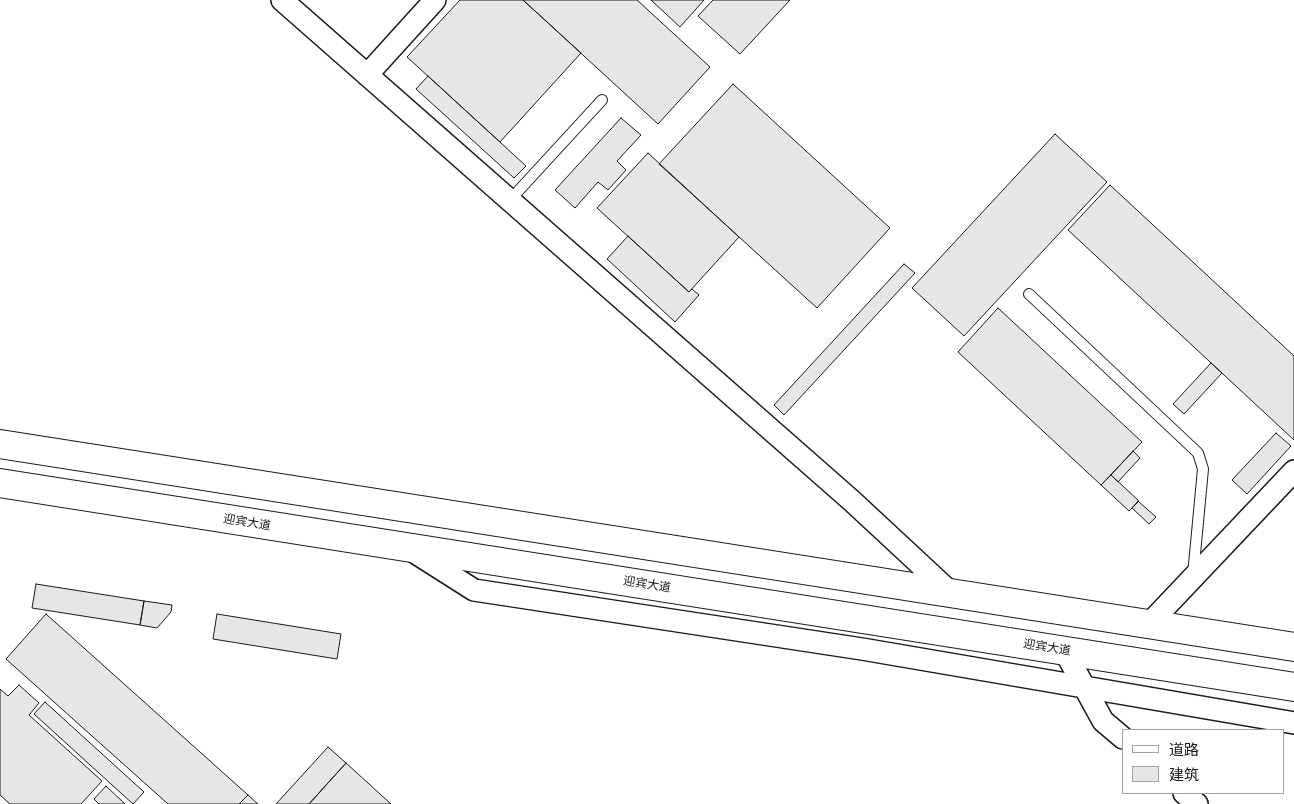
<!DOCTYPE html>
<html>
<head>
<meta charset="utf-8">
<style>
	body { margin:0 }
	#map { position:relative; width:1294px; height:804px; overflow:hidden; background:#fff; font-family:"DejaVu Sans","Noto Sans SC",sans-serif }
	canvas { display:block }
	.legend { position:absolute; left:1122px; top:729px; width:162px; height:65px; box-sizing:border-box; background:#fff; border:1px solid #a3a3a3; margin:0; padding:6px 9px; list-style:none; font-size:15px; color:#1a1a1a }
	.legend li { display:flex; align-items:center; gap:10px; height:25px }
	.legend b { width:25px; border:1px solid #a3a3a3 }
</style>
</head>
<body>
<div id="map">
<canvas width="1294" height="804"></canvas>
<ul class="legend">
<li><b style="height:6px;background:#fff"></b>道路</li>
<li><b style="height:14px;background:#e6e6e6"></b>建筑</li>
</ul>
</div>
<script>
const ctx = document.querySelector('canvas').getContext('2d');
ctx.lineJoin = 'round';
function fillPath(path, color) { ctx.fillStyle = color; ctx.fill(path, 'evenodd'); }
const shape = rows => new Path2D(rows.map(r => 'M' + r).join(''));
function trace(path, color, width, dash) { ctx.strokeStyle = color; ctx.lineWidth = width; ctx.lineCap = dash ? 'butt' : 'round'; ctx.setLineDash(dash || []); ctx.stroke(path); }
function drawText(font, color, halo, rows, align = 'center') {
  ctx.font = font + ' "DejaVu Sans","Noto Sans SC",sans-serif'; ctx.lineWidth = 4; ctx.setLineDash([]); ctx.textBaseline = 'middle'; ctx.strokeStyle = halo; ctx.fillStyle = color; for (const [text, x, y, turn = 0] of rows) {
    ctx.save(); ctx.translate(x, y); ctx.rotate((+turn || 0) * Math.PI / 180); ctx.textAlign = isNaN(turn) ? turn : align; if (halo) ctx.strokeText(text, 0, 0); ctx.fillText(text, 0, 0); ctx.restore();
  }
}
const building = shape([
	[460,0,523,0,581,53,500,142,407,57,460,0],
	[523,0,637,0,710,67,658,124,523,0],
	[651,0,704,0,680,27,651,0],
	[713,0,790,0,740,54,698,16,713,0],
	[428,76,526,166,514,178,416,89,428,76],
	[733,84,890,228,817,308,659,164,733,84],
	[621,118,641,135,617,161,626,170,608,190,598,182,575,208,555,190,621,118],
	[1055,134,1107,182,964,336,912,288,1055,134],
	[648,153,739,237,689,292,597,208,648,153],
	[1110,185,1294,356,1294,440,1068,230,1110,185],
	[628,236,689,292,692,289,699,295,675,322,607,259,628,236],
	[904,264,915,273,784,415,774,405,904,264],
	[998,308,1142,442,1101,485,958,352,998,308],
	[1211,363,1222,373,1184,414,1173,404,1211,363],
	[1276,433,1291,446,1247,494,1232,480,1276,433],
	[1133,451,1140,458,1118,482,1111,475,1133,451],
	[1111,475,1139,501,1129,511,1101,485,1111,475],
	[1138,501,1156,517,1149,524,1132,508,1138,501],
	[36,584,144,601,140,625,32,608,36,584],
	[144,601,172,605,171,612,157,628,140,625,144,601],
	[46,614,248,795,239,804,168,804,6,659,46,614],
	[217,614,341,634,337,659,213,639,217,614],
	[19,685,39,703,29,715,102,781,81,804,10,804,0,795,0,689,8,696,19,685],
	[45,702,144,792,133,804,34,714,45,702],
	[328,747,346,763,309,804,276,804,328,747],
	[346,763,391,804,309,804,346,763],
	[106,786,125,804,99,804,94,799,106,786],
	[248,795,258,804,239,804,248,795]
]);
fillPath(building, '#e6e6e6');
trace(building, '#1a1a1a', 1);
const service = shape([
	[510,200,602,100],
	[1029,294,1198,453,1203,469,1193,575]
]);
const minor = shape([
	[282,0,852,501,951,593],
	[367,75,435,0],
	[411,550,474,590,862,649,1294,723],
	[1149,624,1294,471],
	[1064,650,1103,721,1123,738],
	[1184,793,1197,804]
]);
const primary = shape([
	[0,444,1294,647],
	[0,483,1294,687]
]);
trace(service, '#1a1a1a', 12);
trace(minor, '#1a1a1a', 24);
trace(primary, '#1a1a1a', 30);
trace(service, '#fff', 10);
trace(minor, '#fff', 21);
trace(primary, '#fff', 28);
drawText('12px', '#1a1a1a', '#fff', [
	["迎宾大道",247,523,9],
	["迎宾大道",647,585,9],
	["迎宾大道",1047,648,9]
]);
</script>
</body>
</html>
